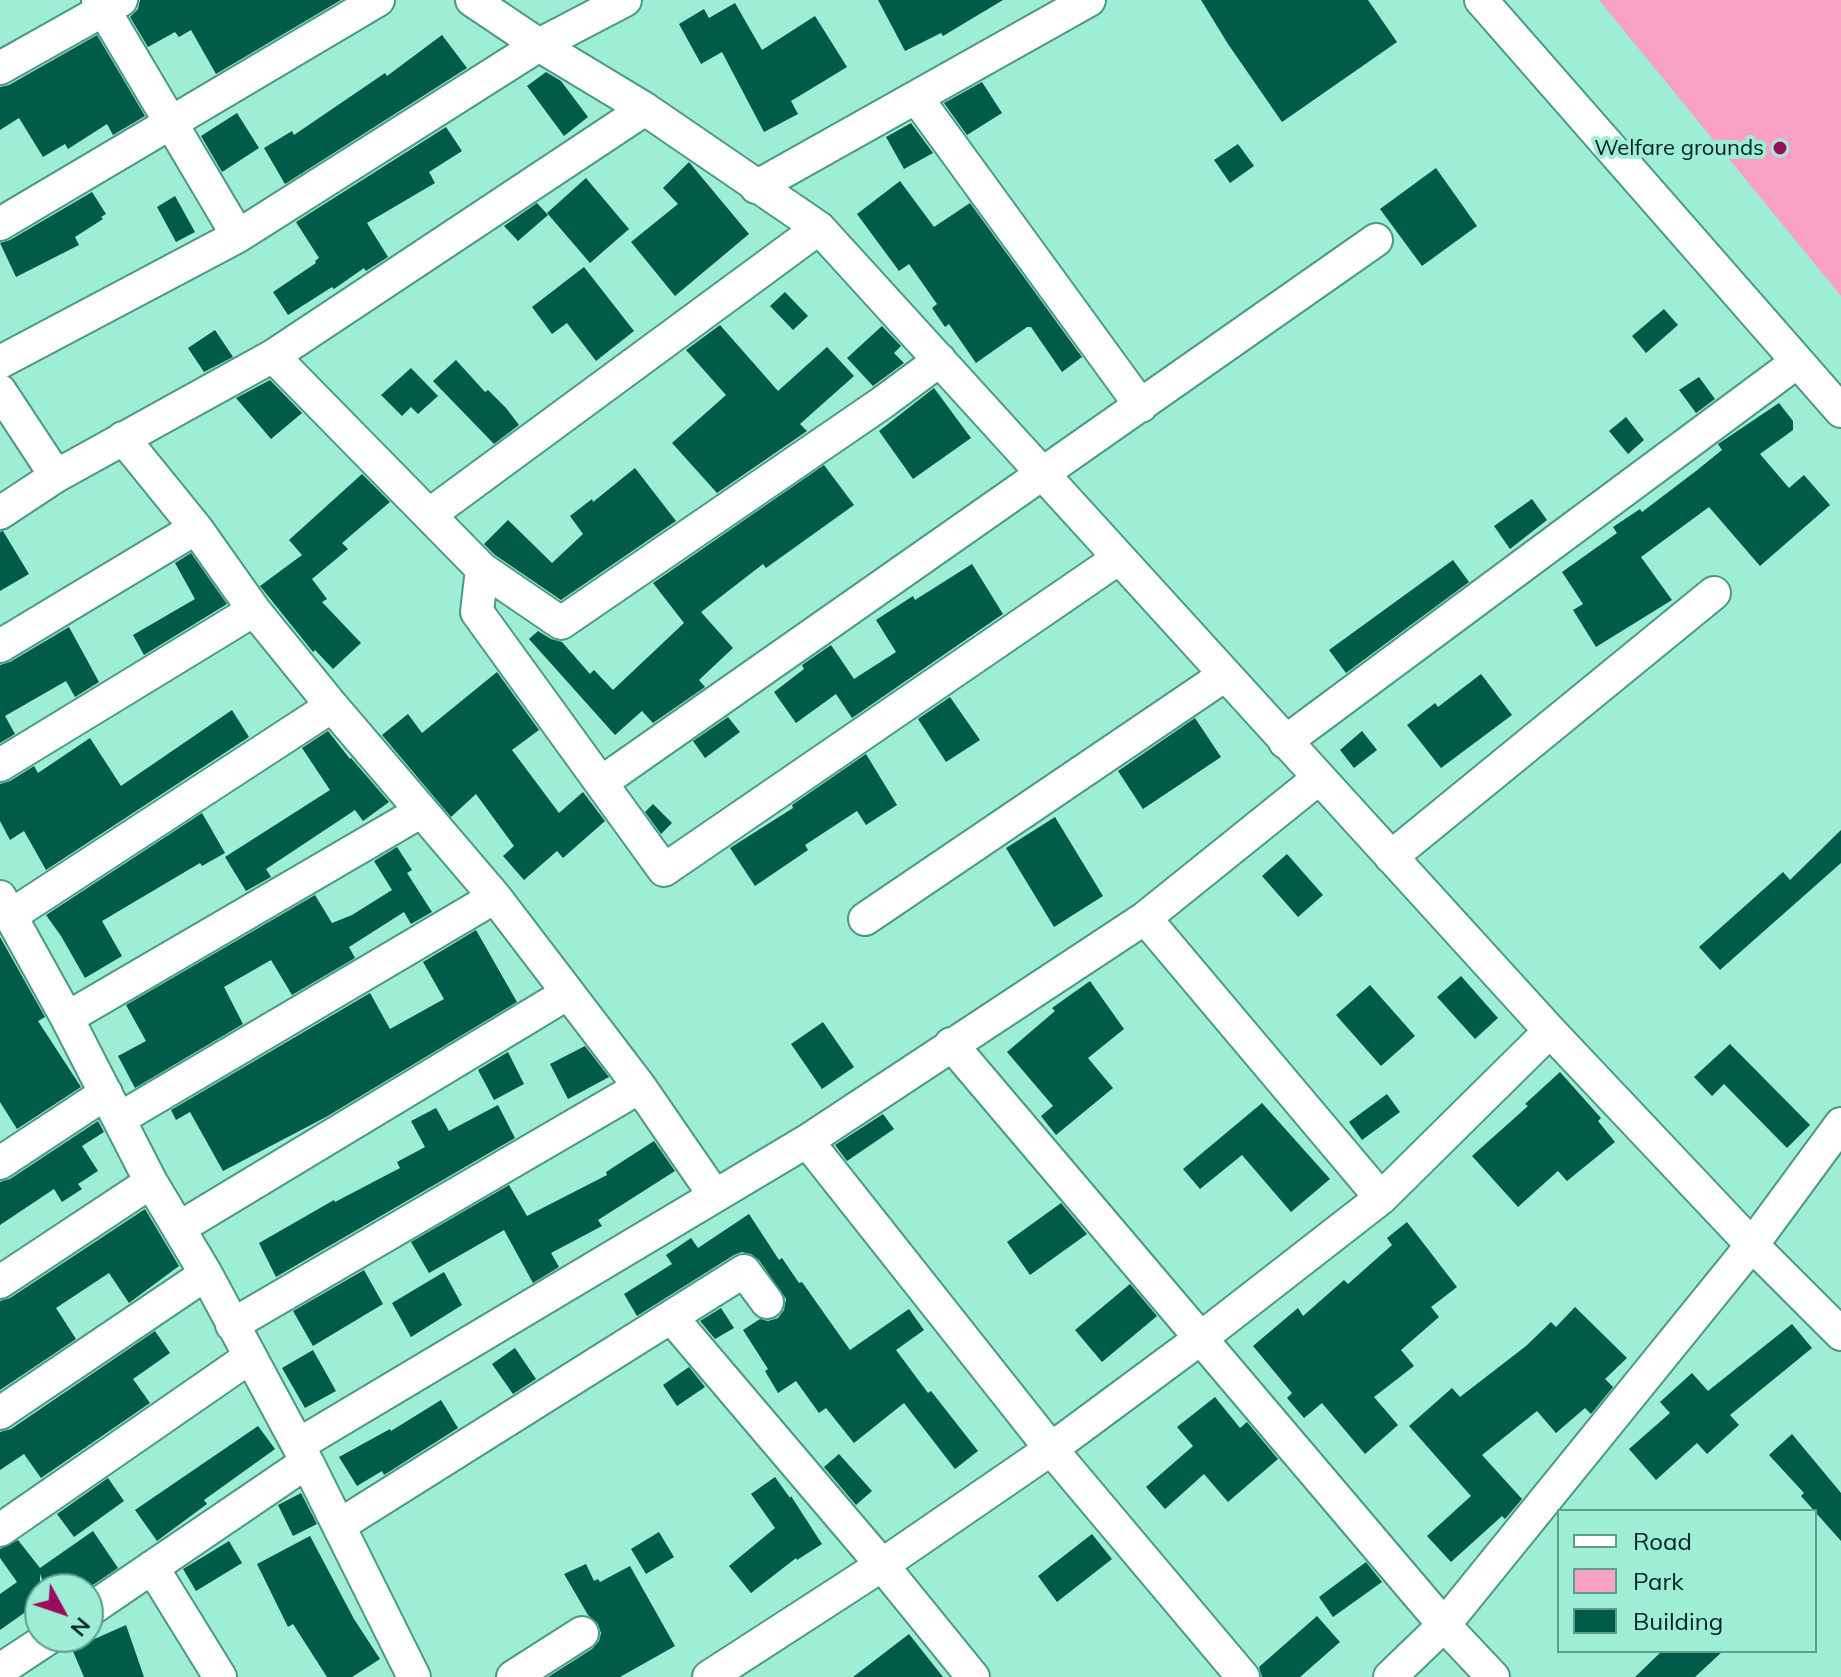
<!DOCTYPE html>
<html>
<head>
<meta charset="utf-8">
<style>
	body { margin:0 }
	#map { position:relative; width:1841px; height:1677px; overflow:hidden; background:#9eedd5; font-family:Mulish,sans-serif }
	canvas { display:block }
	.legend { position:absolute; left:1557px; top:1509px; width:260px; height:144px; box-sizing:border-box; background:#9eedd5; border:2px solid #609d8b; margin:0; padding:10px 14px; list-style:none; font-size:24px; color:#02241c }
	.legend li { display:flex; align-items:center; gap:16px; height:40px }
	.legend b { width:40px; border:2px solid #609d8b }
	.north { position:absolute; left:24px; top:1573px; width:80px; height:80px; box-sizing:border-box; background:#9eedd5; border:2px solid #609d8b; border-radius:50%; rotate:130deg; font-size:22px; font-weight:700; line-height:32px; text-align:center; color:#02241c }
	.north::after { content:''; display:block; margin:auto; width:28px; height:36px; background:#9a0d5e; clip-path:polygon(50% 0,100% 100%,50% 72%,0 100%) }
</style>
</head>
<body>
<div id="map">
<canvas width="1841" height="1677"></canvas>
<ul class="legend">
<li><b style="height:10px;background:#fff"></b>Road</li>
<li><b style="height:22px;background:#f9a0c5"></b>Park</li>
<li><b style="height:22px;background:#005b49"></b>Building</li>
</ul>
<div class="north">N</div>
</div>
<script>
const ctx = document.querySelector('canvas').getContext('2d');
ctx.lineJoin = 'round';
function fillPath(path, color) { ctx.fillStyle = color; ctx.fill(path, 'evenodd'); }
const shape = rows => new Path2D(rows.map(r => 'M' + r).join(''));
function trace(path, color, width, dash) { ctx.strokeStyle = color; ctx.lineWidth = width; ctx.lineCap = dash ? 'butt' : 'round'; ctx.setLineDash(dash || []); ctx.stroke(path); }
function drawText(font, color, halo, rows, align = 'center') {
  ctx.font = font + ' Mulish,sans-serif'; ctx.lineWidth = 8; ctx.setLineDash([]); ctx.textBaseline = 'middle'; ctx.strokeStyle = halo; ctx.fillStyle = color; for (const [text, x, y, turn = 0] of rows) {
    ctx.save(); ctx.translate(x, y); ctx.rotate((+turn || 0) * Math.PI / 180); ctx.textAlign = isNaN(turn) ? turn : align; if (halo) ctx.strokeText(text, 0, 0); ctx.fillText(text, 0, 0); ctx.restore();
  }
}
fillPath(shape([
	[1599,0,1841,0,1841,296]
]), '#f9a0c5');
fillPath(shape([
	[140,0,341,0,216,74,191,30,179,37,175,32,148,47,130,17,138,9],
	[878,0,1003,0,943,36,941,33,905,51],
	[1201,0,1368,0,1397,42,1282,122,1228,44],
	[735,3,762,50,815,16,847,67,791,101,798,114,764,132,722,52,701,64,679,24,704,9,709,18],
	[97,35,145,116,113,135,107,124,68,149,65,144,43,157,19,118,0,130,0,87,9,85],
	[442,35,467,68,285,184,264,148,292,131,294,135,385,73,387,76],
	[546,72,561,81,588,117,564,136,527,86],
	[982,82,1002,113,967,135,944,103],
	[237,113,259,148,222,172,201,136],
	[911,123,933,153,904,169,886,137],
	[446,127,462,151,429,172,435,183,367,223,388,257,366,271,364,268,334,289,332,287,288,315,273,292,316,263,315,261,319,258,296,222],
	[1238,144,1254,166,1230,183,1214,160],
	[689,162,749,234,675,296,631,242,678,204,663,188],
	[1436,168,1477,226,1422,266,1380,209],
	[586,178,629,229,590,263,547,213],
	[900,181,934,227,970,203,1082,357,1062,372,1031,327,1027,327,976,363,949,324,945,327,932,308,937,304,909,264,899,271,857,214],
	[92,192,106,214,101,217,103,219,75,237,79,245,16,277,0,243,10,240],
	[175,196,195,232,176,242,157,207],
	[537,203,548,215,518,241,504,226],
	[584,267,634,331,596,361,567,323,552,334,532,307],
	[785,292,808,316,793,330,770,306],
	[1664,309,1678,325,1646,353,1632,336],
	[720,325,778,391,827,347,854,376,800,424,807,431,717,493,672,443,726,395,686,350],
	[882,326,901,346,894,353,904,363,873,386,847,358],
	[215,330,233,357,204,372,188,348],
	[456,360,485,392,488,390,506,408,519,425,494,444,433,381],
	[411,368,438,396,418,414,411,407,402,416,381,395],
	[1699,377,1715,399,1696,413,1679,390],
	[270,380,302,413,271,439,236,398],
	[934,388,971,438,913,479,879,431],
	[1779,403,1793,421,1793,430,1760,454,1789,488,1804,475,1830,505,1760,566,1709,507,1641,557,1672,600,1596,647,1573,610,1583,604,1562,572,1617,533,1613,527,1640,509,1642,512,1696,471,1722,450,1718,444],
	[1626,417,1644,440,1628,454,1609,431],
	[824,465,854,505,766,568,763,564,701,612,733,648,699,680,705,687,653,723,642,711,615,735,529,639,538,631,551,639,562,642,590,674,594,670,613,690,684,623,653,583],
	[635,468,676,521,561,600,495,555,484,544,508,520,552,563,583,534,570,516,592,499,593,502],
	[362,474,390,502,342,543,348,549,312,579,327,599,322,602,361,643,333,669,315,650,313,652,260,586,302,555,289,540],
	[1532,499,1547,520,1510,549,1494,526],
	[3,531,29,574,0,591,0,532],
	[191,553,227,604,144,655,133,635,195,599,175,563],
	[1453,560,1469,582,1346,673,1329,650],
	[972,564,1003,614,852,718,836,694,796,723,774,692,804,669,802,665,831,645,854,679,896,652,876,620,913,596,915,600],
	[69,627,99,682,75,697,66,681,5,716,15,734,0,743,0,665,10,662],
	[497,672,539,730,512,750,559,813,583,792,605,821,563,858,557,851,524,880,503,856,514,846,476,794,451,817,382,735,408,714,422,733],
	[1481,674,1512,715,1441,768,1407,725,1435,703,1438,707],
	[950,697,980,740,946,762,918,719],
	[232,710,249,737,46,870,24,831,10,840,0,821,0,784,10,781,34,766,38,773,90,738,121,786],
	[728,717,740,732,705,758,693,741],
	[1195,718,1221,757,1143,809,1118,771],
	[328,731,350,759,351,758,389,802,363,821,355,810,266,869,271,877,246,891,225,857,330,790,302,748],
	[1362,731,1377,750,1354,768,1340,750],
	[866,754,897,805,866,825,857,811,805,845,808,850,755,886,730,848,793,808,792,805],
	[653,804,672,823,661,834,645,812],
	[202,813,225,853,202,866,200,863,102,921,122,956,85,978,61,936,46,915],
	[1055,817,1103,896,1054,927,1006,848],
	[1841,830,1841,863,1720,970,1699,947,1783,872,1790,880],
	[397,847,412,870,407,873,432,912,411,924,404,912,349,947,355,958,292,995,271,960,224,987,243,1024,135,1088,118,1056,146,1041,126,1005,315,895,332,923,352,915,392,890,374,861],
	[1287,854,1323,895,1298,917,1262,876],
	[476,930,517,1002,326,1117,223,1171,190,1112,176,1120,171,1110,370,993,390,1029,444,999,423,962],
	[0,937,45,1017,38,1021,81,1087,17,1129,0,1102],
	[1461,976,1498,1018,1475,1039,1437,997],
	[1090,981,1124,1029,1088,1058,1113,1088,1056,1135,1041,1116,1053,1106,1007,1052,1055,1011,1052,1008],
	[1370,985,1415,1036,1381,1066,1336,1015],
	[823,1022,854,1067,822,1089,791,1044],
	[1730,1044,1810,1125,1787,1148,1724,1084,1712,1096,1694,1077],
	[585,1046,609,1077,568,1099,550,1064],
	[508,1052,524,1084,494,1100,478,1070],
	[1560,1072,1601,1118,1598,1121,1615,1142,1567,1181,1558,1171,1518,1207,1472,1156,1528,1106,1525,1104],
	[1387,1094,1400,1112,1362,1140,1349,1122],
	[1262,1103,1330,1179,1291,1212,1242,1155,1200,1189,1183,1169],
	[498,1105,515,1138,276,1277,259,1243,334,1200,335,1202,400,1168,397,1162,425,1147,411,1121,436,1108,449,1131],
	[883,1114,894,1129,847,1161,835,1145],
	[98,1121,104,1132,82,1146,98,1171,78,1184,82,1189,62,1202,54,1189,0,1225,0,1182,10,1179],
	[654,1141,675,1171,598,1220,602,1226,551,1253,559,1267,533,1283,504,1230,429,1273,411,1242,509,1185,527,1216,607,1175,606,1172],
	[1061,1203,1087,1234,1030,1275,1007,1242],
	[145,1209,179,1266,129,1303,109,1273,56,1308,76,1339,0,1390,0,1301,10,1298],
	[749,1214,779,1260,782,1258,799,1283,802,1282,850,1350,909,1309,924,1330,896,1350,928,1393,931,1391,978,1451,955,1469,904,1403,854,1443,826,1408,819,1413,796,1381,778,1393,765,1371,768,1369,743,1330,760,1319,768,1321,778,1318,784,1310,786,1299,759,1260,751,1254,742,1252,734,1255,637,1316,624,1294,672,1264,666,1255,691,1238,698,1248],
	[1407,1222,1457,1287,1431,1307,1439,1317,1401,1350,1414,1366,1374,1397,1398,1425,1365,1454,1322,1403,1304,1418,1287,1398,1292,1393,1253,1346,1298,1308,1303,1316,1344,1280,1348,1284,1392,1245,1387,1238],
	[364,1270,383,1304,313,1346,293,1311],
	[444,1272,462,1305,411,1337,392,1303],
	[1130,1284,1157,1316,1102,1362,1075,1330],
	[1575,1307,1627,1358,1605,1379,1613,1387,1591,1414,1585,1408,1556,1433,1537,1411,1482,1455,1522,1499,1505,1519,1502,1516,1451,1562,1427,1536,1471,1496,1409,1426,1452,1388,1460,1397,1526,1346,1551,1322,1556,1327],
	[721,1308,734,1328,715,1339,700,1321],
	[1792,1324,1812,1348,1730,1415,1739,1425,1707,1454,1697,1443,1656,1480,1629,1449,1670,1413,1660,1402,1692,1373,1708,1391],
	[155,1331,170,1353,133,1379,150,1403,41,1478,24,1454,0,1470,0,1432,11,1429],
	[515,1348,536,1379,513,1394,492,1364],
	[313,1350,336,1391,305,1408,282,1368],
	[689,1367,705,1387,677,1406,663,1385],
	[1215,1397,1240,1428,1247,1422,1278,1459,1228,1502,1204,1474,1165,1509,1146,1487,1193,1446,1177,1427],
	[441,1400,458,1428,384,1475,382,1471,357,1486,339,1457,390,1429,391,1431],
	[258,1426,275,1449,204,1500,207,1504,157,1541,135,1510],
	[1792,1434,1841,1493,1841,1541,1801,1496,1804,1493,1769,1455],
	[839,1454,872,1491,856,1505,824,1467],
	[775,1477,790,1498,791,1496,822,1544,797,1560,796,1558,751,1593,729,1566,775,1528,751,1494],
	[108,1478,124,1501,74,1537,57,1514],
	[301,1493,317,1524,293,1536,278,1505],
	[93,1531,118,1568,87,1589,83,1586,79,1589,46,1589,40,1574,40,1614,34,1606,0,1630,0,1594,17,1582,0,1558,0,1549,18,1540,40,1568],
	[659,1532,674,1557,646,1574,631,1549],
	[1092,1534,1112,1559,1057,1602,1038,1576],
	[310,1536,354,1619,380,1659,352,1677,327,1677,293,1624,288,1627,257,1564],
	[229,1541,242,1563,196,1591,183,1569],
	[1366,1562,1382,1582,1333,1617,1319,1597],
	[586,1564,594,1581,598,1579,600,1582,630,1566,675,1646,620,1677,548,1677,592,1649,599,1641,601,1633,598,1624,588,1615,564,1574],
	[1317,1616,1340,1642,1300,1677,1262,1677,1259,1667],
	[126,1625,144,1677,84,1677,72,1649],
	[909,1634,943,1677,853,1677],
	[1662,1651,1723,1651,1695,1677,1635,1677]
]), '#005b49');
const minor = shape([
	[98,0,238,236],
	[472,0,539,45,645,109,819,228,1550,1031,1752,1245,1841,1334],
	[1481,0,1841,411],
	[0,68,121,0],
	[916,97,1141,406],
	[756,187,1089,0],
	[0,224,378,0],
	[273,356,482,569,561,623,882,403,940,360],
	[0,362,238,236,539,45,625,0],
	[0,391,56,476],
	[123,438,196,528,254,610,332,706,495,897,640,1087,715,1196],
	[0,513,56,476,273,356,645,109],
	[429,515,819,228],
	[482,569,477,612,664,870,1119,558],
	[0,646,196,528],
	[1285,742,1797,362],
	[0,765,254,610],
	[602,782,1376,240],
	[1391,857,1714,593],
	[0,897,67,1018,151,1182,206,1274,307,1462,414,1677],
	[10,916,332,706],
	[1145,918,1381,1198],
	[865,919,1225,675],
	[67,1018,420,812],
	[951,1044,1444,1625,1493,1677],
	[119,1119,495,897],
	[807,1141,1051,1449,1243,1677],
	[0,1163,106,1093],
	[179,1228,568,993],
	[0,1282,151,1182],
	[672,1318,882,1565,973,1677],
	[232,1325,640,1087],
	[0,1413,206,1274],
	[298,1445,807,1141,1145,918,1319,778],
	[340,1525,744,1271,767,1302],
	[0,1530,250,1357],
	[152,1567,220,1677],
	[88,1611,307,1462],
	[0,1670,50,1637],
	[513,1677,582,1633],
	[709,1677,882,1565,1051,1449,1201,1338,1381,1198,1550,1031],
	[1390,1677,1444,1625,1752,1245,1841,1124]
]);
trace(minor, '#4b9983', 36);
trace(minor, '#fff', 32);
for (const [x, y, r, color] of [
	[1780,148,8,"#9a0d5e"]
]) { const dot = new Path2D(); dot.arc(x, y, r, 0, 2 * Math.PI); ctx.fillStyle = color; ctx.fill(dot); trace(dot, '#9eedd5', 3); }
drawText('22px', '#02241c', '#9eedd5', [
	["Welfare grounds",1764,148]
], 'right');
</script>
</body>
</html>
